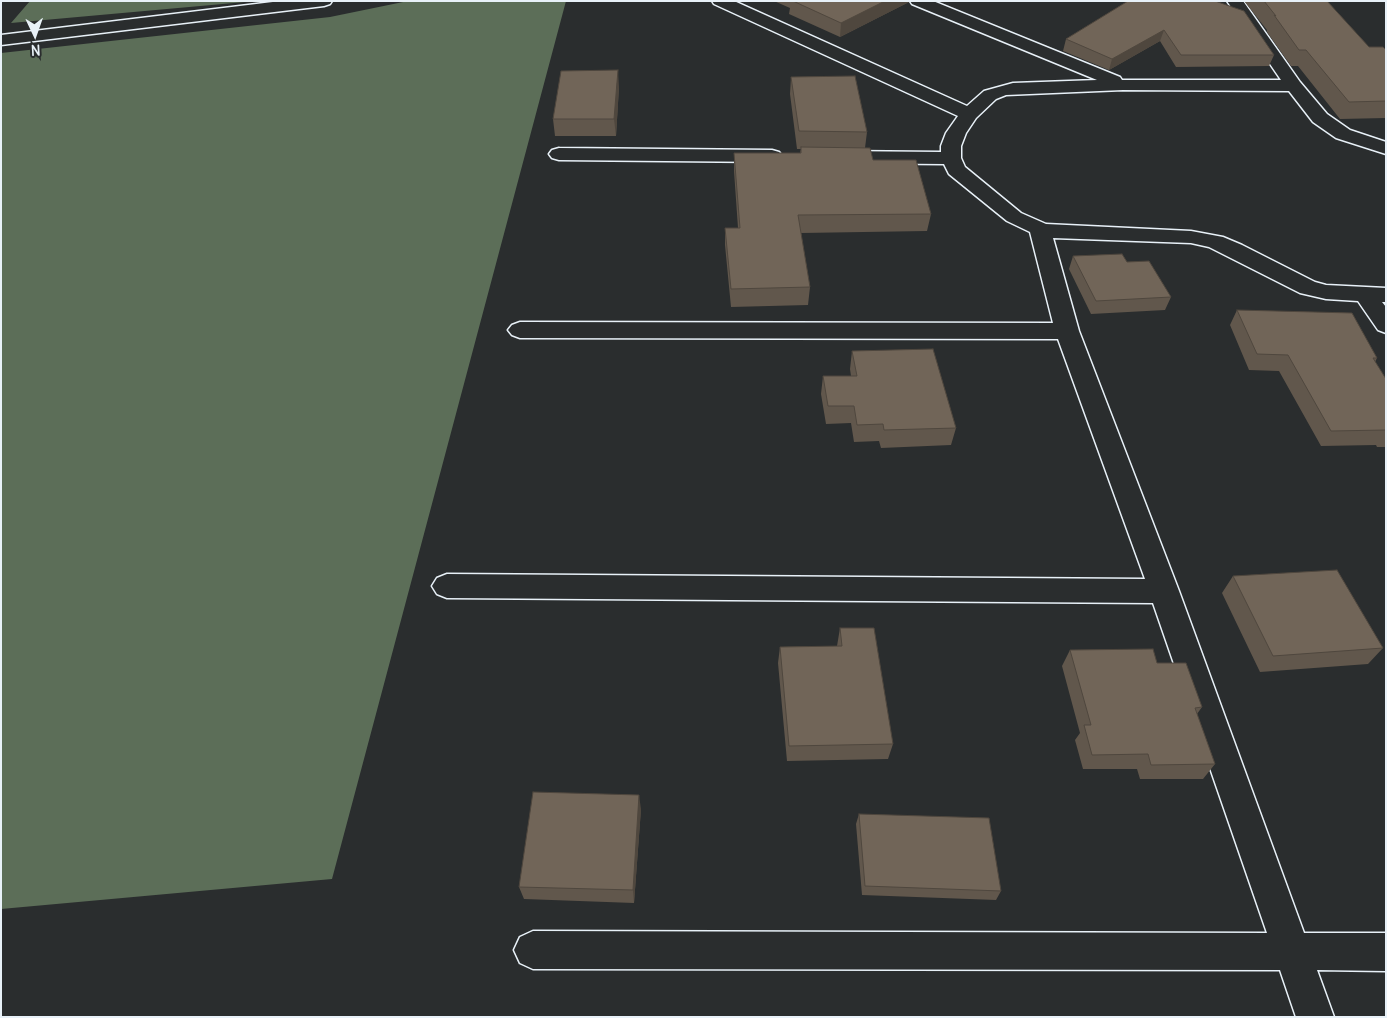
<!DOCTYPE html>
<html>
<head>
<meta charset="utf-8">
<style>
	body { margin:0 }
	#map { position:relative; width:1387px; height:1018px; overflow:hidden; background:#2a2d2e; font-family:Delius,sans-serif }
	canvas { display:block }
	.frame { position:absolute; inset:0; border:2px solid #e8f1f8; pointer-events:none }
	.north { position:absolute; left:10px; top:10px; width:50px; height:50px; -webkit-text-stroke:4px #2a2d2e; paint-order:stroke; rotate:177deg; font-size:14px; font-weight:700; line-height:20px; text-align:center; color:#e8f1f8 }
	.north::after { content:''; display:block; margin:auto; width:18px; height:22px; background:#e8f1f8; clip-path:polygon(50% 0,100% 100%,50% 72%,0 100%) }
</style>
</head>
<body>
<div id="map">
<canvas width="1387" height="1018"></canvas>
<div class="frame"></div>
<div class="north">N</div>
</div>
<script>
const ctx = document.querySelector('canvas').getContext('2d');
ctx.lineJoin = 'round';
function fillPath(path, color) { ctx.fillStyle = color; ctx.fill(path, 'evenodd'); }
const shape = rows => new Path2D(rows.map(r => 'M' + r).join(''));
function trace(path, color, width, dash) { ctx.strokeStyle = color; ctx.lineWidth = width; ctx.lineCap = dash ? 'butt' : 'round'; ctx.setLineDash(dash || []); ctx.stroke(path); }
fillPath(shape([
	[30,1,256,1,11,23],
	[408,1,566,1,332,879,1,909,1,53,330,17]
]), '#5c6e58');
const street = shape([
	[712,1,734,1,967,106,984,91,1013,83,1097,80,912,4,910,1,933,1,1120,77,1122,80,1281,80,1227,1,1243,1,1300,82,1327,114,1350,130,1386,142,1386,154,1336,138,1313,122,1289,91,1123,90,1006,95,996,99,976,118,966,133,961,146,961,158,965,167,1021,213,1046,224,1191,231,1223,237,1242,245,1315,282,1326,285,1386,288,1386,302,1382,302,1386,307,1386,333,1378,330,1358,301,1326,299,1300,293,1209,247,1191,243,1053,238,1079,331,1179,591,1304,933,1386,933,1386,971,1317,970,1334,1017,1296,1017,1280,970,533,969,520,963,514,950,520,937,533,931,1267,933,1153,603,447,598,437,594,432,586,437,578,447,574,1145,579,1058,339,520,338,512,335,508,330,512,325,520,322,1053,323,1030,232,1007,221,949,174,944,164,835,163,828,161,825,157,828,153,835,151,941,152,941,146,946,133,958,116,714,4,712,1],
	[559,148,772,150,779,152,782,156,779,160,772,162,559,160,552,158,549,154,552,150,559,148]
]);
const secondary = shape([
	[281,1,332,1,330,4,324,6,1,45,1,35,281,1]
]);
trace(street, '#e8f1f8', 3);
trace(secondary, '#e8f1f8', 3);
fillPath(street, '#2a2d2e');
fillPath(secondary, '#2a2d2e');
fillPath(shape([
	[774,1,909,1,909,2,840,37,789,14,790,8],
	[1128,1,1274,55,1269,66,1176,67,1160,41,1109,70,1063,51,1066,39],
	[1244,1,1327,1,1369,47,1386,50,1386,118,1340,119,1298,66,1291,66,1267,32,1267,30],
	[791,77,867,132,865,148,873,160,931,214,927,231,801,233,810,287,808,305,731,307,725,245,725,228,738,228,734,171,734,153,800,153,801,149,797,149,790,94],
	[619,87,616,136,555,136,553,119],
	[1073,256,1127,262,1171,297,1165,310,1091,314,1069,269],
	[1237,310,1377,358,1375,362,1386,379,1386,447,1377,447,1376,445,1321,446,1279,371,1249,370,1230,325],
	[852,351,956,428,951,445,881,448,879,441,854,442,851,423,826,424,821,394,823,376,851,376,850,369],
	[1233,576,1383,648,1368,664,1260,672,1222,593],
	[840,628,893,744,888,759,787,761,778,663,780,647,837,646],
	[1070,650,1157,663,1202,707,1197,714,1215,764,1203,779,1140,779,1137,769,1083,769,1075,740,1080,733,1062,666],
	[641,809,634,903,524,899,519,887],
	[859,814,1001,891,996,900,862,895,856,824]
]), '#61574c');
fillPath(shape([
	[885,1,909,1,909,2,840,37,841,23],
	[1164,30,1160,41,1109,70,1112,59],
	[618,70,619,87,616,136,614,119],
	[639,795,641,809,634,903,633,890]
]), '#4f473e');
const building = shape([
	[793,1,885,1,841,23,793,1],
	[1128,1,1215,1,1244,11,1274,55,1181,55,1164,30,1112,59,1066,39,1128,1],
	[1264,1,1327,1,1369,47,1383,47,1386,50,1386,101,1349,102,1306,50,1299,50,1274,15,1276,16,1264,1],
	[618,70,614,119,553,119,561,71,618,70],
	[855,76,867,132,799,131,791,77,855,76],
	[801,147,870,148,873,160,916,160,931,214,798,215,810,287,731,289,725,228,740,228,734,153,801,153,801,147],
	[1122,254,1127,262,1149,261,1171,297,1096,301,1073,256,1122,254],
	[1237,310,1352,313,1377,358,1373,358,1386,379,1386,430,1331,431,1288,355,1257,354,1237,310],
	[933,349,956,428,884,430,883,424,857,425,854,406,828,406,823,376,857,376,852,351,933,349],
	[1337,570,1383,648,1273,656,1233,576,1337,570],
	[840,628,874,628,893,744,789,746,780,647,842,646,840,628],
	[1153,649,1157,663,1186,663,1202,707,1195,708,1215,764,1151,765,1148,754,1092,755,1084,725,1091,725,1070,650,1153,649],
	[533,792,639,795,633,890,519,887,533,792],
	[859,814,989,818,1001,891,865,886,859,814]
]);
fillPath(building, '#716558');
trace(building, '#4f473e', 1);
</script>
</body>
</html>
